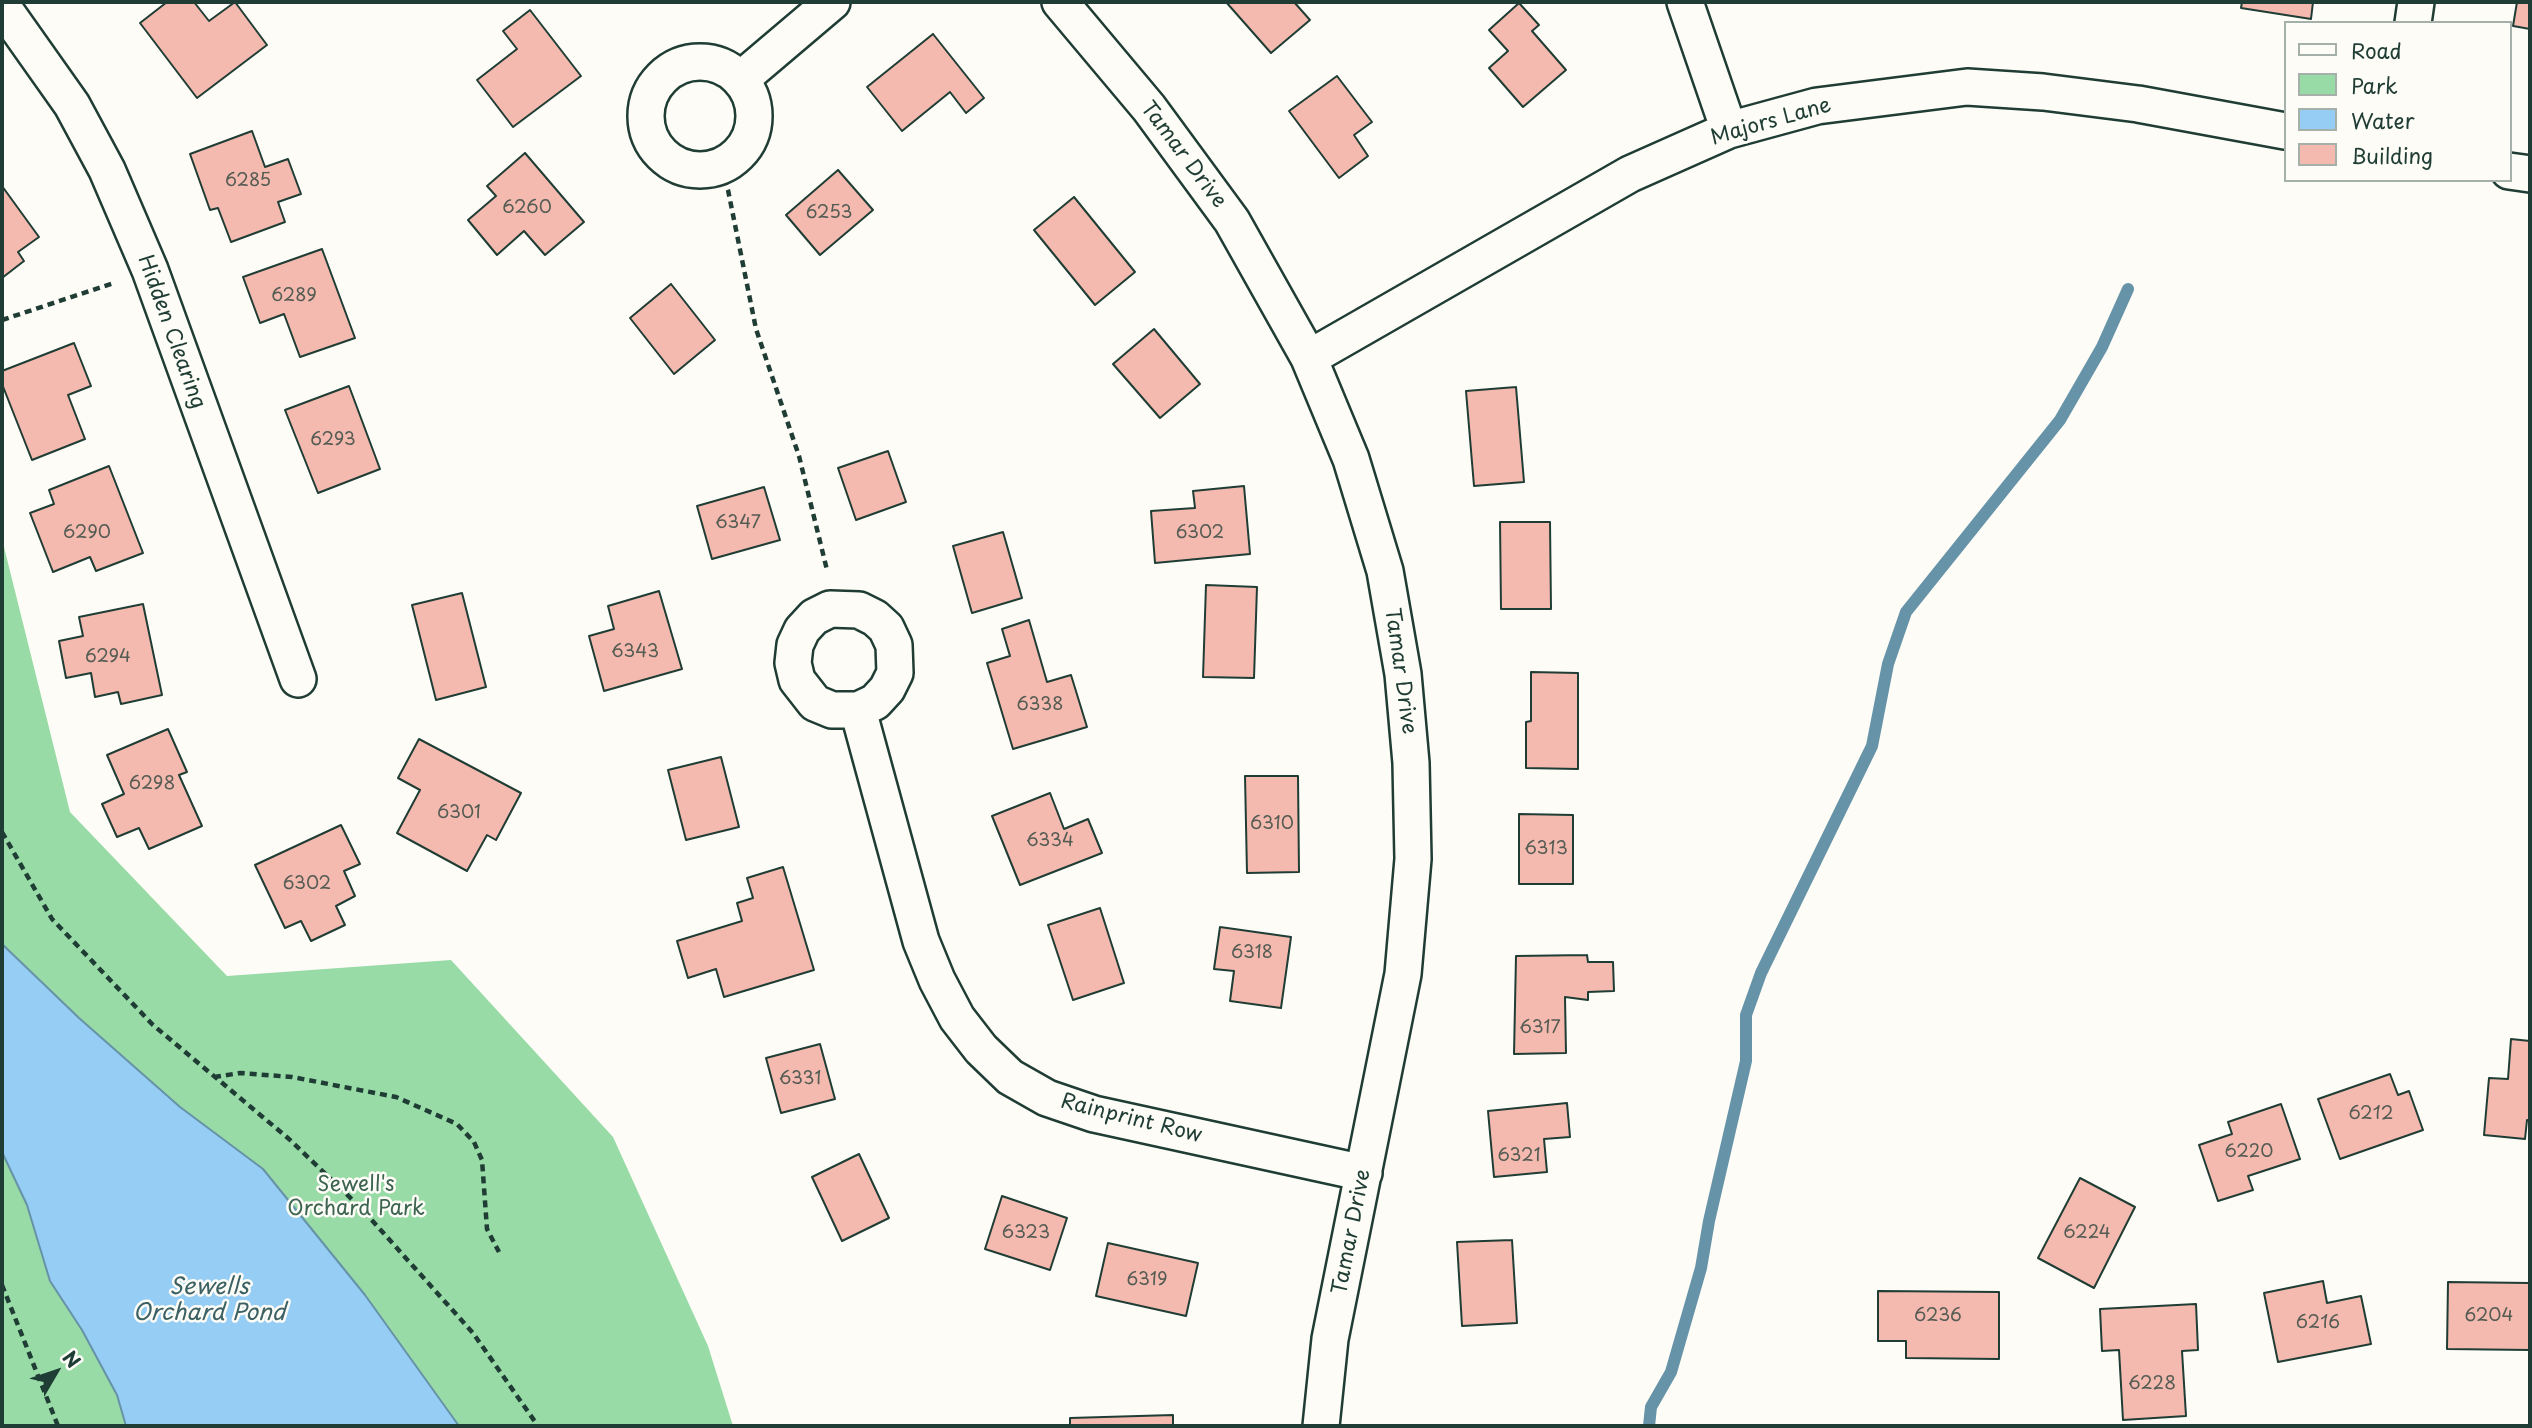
<!DOCTYPE html>
<html>
<head>
<meta charset="utf-8">
<style>
	body { margin:0 }
	#map { position:relative; width:2532px; height:1428px; overflow:hidden; background:#fdfcf7; font-family:"Playpen Sans",sans-serif }
	canvas { display:block }
	.frame { position:absolute; inset:0; border:4px solid #1f3d34; pointer-events:none }
	.legend { position:absolute; left:2284px; top:21px; width:228px; height:161px; box-sizing:border-box; background:#fdfcf7; border:2px solid #a4b0a9; margin:0; padding:9px 12px; list-style:none; font-size:21px; color:#1f3d34 }
	.legend li { display:flex; align-items:center; gap:14px; height:35px }
	.legend b { width:35px; border:2px solid #a4b0a9 }
	.north { position:absolute; left:21px; top:1337px; width:70px; height:70px; -webkit-text-stroke:5px #fdfcf7; paint-order:stroke; rotate:51deg; font-size:19px; font-weight:700; line-height:28px; text-align:center; color:#1f3d34 }
	.north::after { content:''; display:block; margin:auto; width:24px; height:32px; background:#1f3d34; clip-path:polygon(50% 0,100% 100%,50% 72%,0 100%) }
</style>
</head>
<body>
<div id="map">
<canvas width="2532" height="1428"></canvas>
<div class="frame"></div>
<ul class="legend">
<li><b style="height:9px;background:#fdfcf7"></b>Road</li>
<li><b style="height:19px;background:#98dba6"></b>Park</li>
<li><b style="height:19px;background:#95cdf4"></b>Water</li>
<li><b style="height:19px;background:#f4b9af"></b>Building</li>
</ul>
<div class="north">N</div>
</div>
<script>
const ctx = document.querySelector('canvas').getContext('2d');
ctx.lineJoin = 'round';
function fillPath(path, color) { ctx.fillStyle = color; ctx.fill(path, 'evenodd'); }
const shape = rows => new Path2D(rows.map(r => 'M' + r).join(''));
function trace(path, color, width, dash) { ctx.strokeStyle = color; ctx.lineWidth = width; ctx.lineCap = dash ? 'butt' : 'round'; ctx.setLineDash(dash || []); ctx.stroke(path); }
function drawText(font, color, halo, rows, align = 'center') {
  ctx.font = font + ' "Playpen Sans",sans-serif'; ctx.lineWidth = 5; ctx.setLineDash([]); ctx.textBaseline = 'middle'; ctx.strokeStyle = halo; ctx.fillStyle = color; for (const [text, x, y, turn = 0] of rows) {
    ctx.save(); ctx.translate(x, y); ctx.rotate((+turn || 0) * Math.PI / 180); ctx.textAlign = isNaN(turn) ? turn : align; if (halo) ctx.strokeText(text, 0, 0); ctx.fillText(text, 0, 0); ctx.restore();
  }
}
fillPath(shape([
	[2,539,70,812,227,976,451,960,613,1137,708,1346,733,1426,2,1426]
]), '#98dba6');
const water = shape([
	[2,944,79,1018,180,1107,263,1169,365,1295,459,1426,126,1426,117,1395,82,1330,50,1281,27,1205,2,1152,2,944]
]);
fillPath(water, '#95cdf4');
trace(water, '#6693a7', 2);
trace(shape([
	[1649,1426,1651,1407,1671,1372,1701,1268,1709,1221,1746,1061,1746,1015,1761,973,1872,746,1888,664,1906,612,2060,420,2102,347,2128,289]
]), '#6693a7', 12);
const building = shape([
	[167,2,194,2,209,21,235,2,267,45,197,98,140,23,167,2],
	[1226,2,1294,2,1310,20,1271,53,1226,2],
	[2242,2,2313,2,2311,19,2241,8,2242,2],
	[2517,2,2530,2,2530,29,2513,26,2517,2],
	[1519,3,1539,25,1532,31,1566,70,1523,107,1489,68,1508,51,1489,30,1519,3],
	[530,10,581,76,513,127,477,80,517,49,503,31,530,10],
	[933,34,984,98,966,113,950,92,902,131,867,87,933,34],
	[1337,76,1372,122,1354,135,1368,156,1339,178,1289,111,1337,76],
	[252,131,265,167,288,159,301,194,278,202,285,222,231,242,218,208,210,210,190,154,252,131],
	[525,153,584,222,545,255,524,231,497,255,468,220,496,196,487,186,525,153],
	[838,170,873,210,820,255,786,215,838,170],
	[2,186,39,237,18,252,24,261,2,278,2,186],
	[1074,197,1135,272,1095,305,1034,230,1074,197],
	[322,249,355,338,300,357,284,314,260,323,243,277,322,249],
	[671,284,715,340,674,374,630,318,671,284],
	[1154,329,1200,384,1160,418,1113,364,1154,329],
	[74,343,91,386,68,395,85,439,32,460,2,384,2,371,74,343],
	[349,386,380,469,318,493,285,410,349,386],
	[1516,387,1524,482,1474,486,1466,391,1516,387],
	[888,451,906,502,856,520,838,468,888,451],
	[109,466,143,553,96,571,90,557,53,572,30,513,54,504,49,490,109,466],
	[1244,486,1250,554,1155,563,1151,511,1195,508,1193,491,1244,486],
	[764,487,780,540,712,559,697,506,764,487],
	[1500,522,1550,522,1551,609,1501,609,1500,522],
	[1003,532,1022,598,972,613,953,546,1003,532],
	[1206,585,1257,587,1254,678,1203,677,1206,585],
	[659,591,682,669,604,691,589,636,614,629,608,606,659,591],
	[462,593,486,687,436,700,412,605,462,593],
	[143,604,162,695,121,704,118,692,95,697,91,673,66,678,59,641,83,636,79,617,143,604],
	[1029,620,1047,682,1071,675,1087,727,1013,749,987,663,1010,656,1002,629,1029,620],
	[1531,672,1578,673,1578,769,1526,768,1526,722,1531,721,1531,672],
	[168,729,187,772,179,775,202,826,149,849,139,828,117,837,102,804,124,794,107,755,168,729],
	[419,739,521,793,496,840,487,835,467,871,397,833,420,790,398,778,419,739],
	[721,757,739,827,686,840,668,770,721,757],
	[1245,776,1298,776,1299,872,1247,873,1245,776],
	[1050,793,1064,829,1088,819,1102,853,1020,885,992,816,1050,793],
	[1519,814,1573,815,1573,884,1519,884,1519,814],
	[341,825,360,864,344,871,355,896,336,906,345,925,311,941,301,921,285,928,255,865,341,825],
	[783,867,814,970,724,997,716,969,688,978,677,941,742,921,737,903,753,898,747,878,783,867],
	[1100,908,1124,983,1073,1000,1048,925,1100,908],
	[1220,927,1291,937,1281,1008,1230,1001,1234,971,1214,969,1220,927],
	[1587,955,1588,962,1613,962,1614,991,1588,992,1588,1000,1565,997,1566,1053,1514,1054,1516,956,1587,955],
	[2511,1039,2530,1041,2530,1121,2527,1120,2525,1139,2484,1135,2489,1078,2508,1079,2511,1039],
	[820,1044,835,1099,781,1113,766,1058,820,1044],
	[2390,1074,2398,1095,2409,1091,2423,1130,2340,1159,2318,1099,2390,1074],
	[1567,1103,1570,1137,1544,1139,1547,1172,1494,1177,1488,1111,1567,1103],
	[2281,1104,2300,1159,2248,1176,2253,1190,2218,1201,2199,1145,2232,1134,2228,1122,2281,1104],
	[859,1154,889,1218,842,1241,812,1177,859,1154],
	[2080,1178,2135,1207,2094,1288,2038,1258,2080,1178],
	[1002,1196,1067,1218,1050,1270,985,1249,1002,1196],
	[1512,1240,1517,1323,1462,1326,1457,1242,1512,1240],
	[1108,1243,1198,1263,1186,1316,1096,1296,1108,1243],
	[2323,1281,2327,1303,2361,1296,2371,1344,2278,1362,2264,1293,2323,1281],
	[2448,1282,2530,1283,2530,1350,2447,1349,2448,1282],
	[1878,1291,1999,1292,1999,1359,1906,1358,1906,1341,1878,1341,1878,1291],
	[2196,1304,2198,1350,2182,1351,2186,1416,2123,1420,2119,1350,2102,1351,2100,1309,2196,1304],
	[1173,1415,1173,1426,1070,1426,1070,1418,1173,1415]
]);
fillPath(building, '#f4b9af');
trace(building, '#1f3d34', 2);
const minor = shape([
	[1060,2,1149,108,1232,221,1309,358,1351,459,1385,571,1403,674,1411,763,1413,859,1403,974,1330,1339,1321,1426],
	[1685,2,1729,130],
	[2,6,72,105,107,170,150,270,298,679],
	[2413,23,2416,2],
	'646 116a54 54 0 1 1 108 0a54 54 0 1 1-108 0Z',
	[740,80,832,2],
	[2509,171,2530,174],
	[1309,358,1630,174,1729,130,1817,106,1967,87,2043,92,2138,104,2285,131],
	[858,710,875,702,887,689,895,673,894,645,886,628,875,618,859,610,830,609,814,617,802,630,795,645,793,663,797,680,815,703,832,710,858,710,921,941,937,980,957,1018,981,1049,1010,1077,1047,1098,1094,1114,1364,1173]
]);
trace(minor, '#1f3d34', 40);
trace(shape([
	[720,167,728,190,756,329,799,456,827,570],
	[2,320,114,283],
	[2,832,52,919,153,1025,289,1139,361,1208,473,1333,538,1426],
	[214,1077,240,1073,292,1077,396,1097,457,1124,474,1142,482,1160,487,1229,499,1252],
	[2,1285,58,1426]
]), '#1f3d34', 4.5, [7, 5]);
trace(minor, '#fdfcf7', 35);
drawText('18px', '#545c53', null, [
	["6285",248,181],
	["6260",527,208],
	["6253",829,213],
	["6289",294,296],
	["6293",333,440],
	["6347",738,523],
	["6290",87,533],
	["6302",1200,533],
	["6343",635,652],
	["6294",108,657],
	["6338",1040,705],
	["6298",152,784],
	["6301",459,813],
	["6310",1272,824],
	["6334",1050,841],
	["6313",1546,849],
	["6302",307,884],
	["6318",1252,953],
	["6317",1540,1028],
	["6331",800,1079],
	["6212",2371,1114],
	["6220",2249,1152],
	["6321",1519,1156],
	["6323",1026,1233],
	["6224",2087,1233],
	["6319",1147,1280],
	["6236",1938,1316],
	["6204",2489,1316],
	["6216",2318,1323],
	["6228",2152,1384]
]);
drawText('21px', '#1f3d34', '#fdfcf7', [
	["Majors Lane",1771,122,-16],
	["Tamar Drive",1183,155,53],
	["Hidden Clearing",171,332,70],
	["Tamar Drive",1400,671,82],
	["Rainprint Row",1131,1119,14],
	["Tamar Drive",1352,1232,-79]
]);
drawText('21px', '#3d6450', '#fdfcf7', [
	["Sewell's",356,1185],
	["Orchard Park",356,1209]
]);
drawText('italic 23px', '#3c6164', '#fdfcf7', [
	["Sewells",209,1288],
	["Orchard Pond",209,1314]
]);
</script>
</body>
</html>
